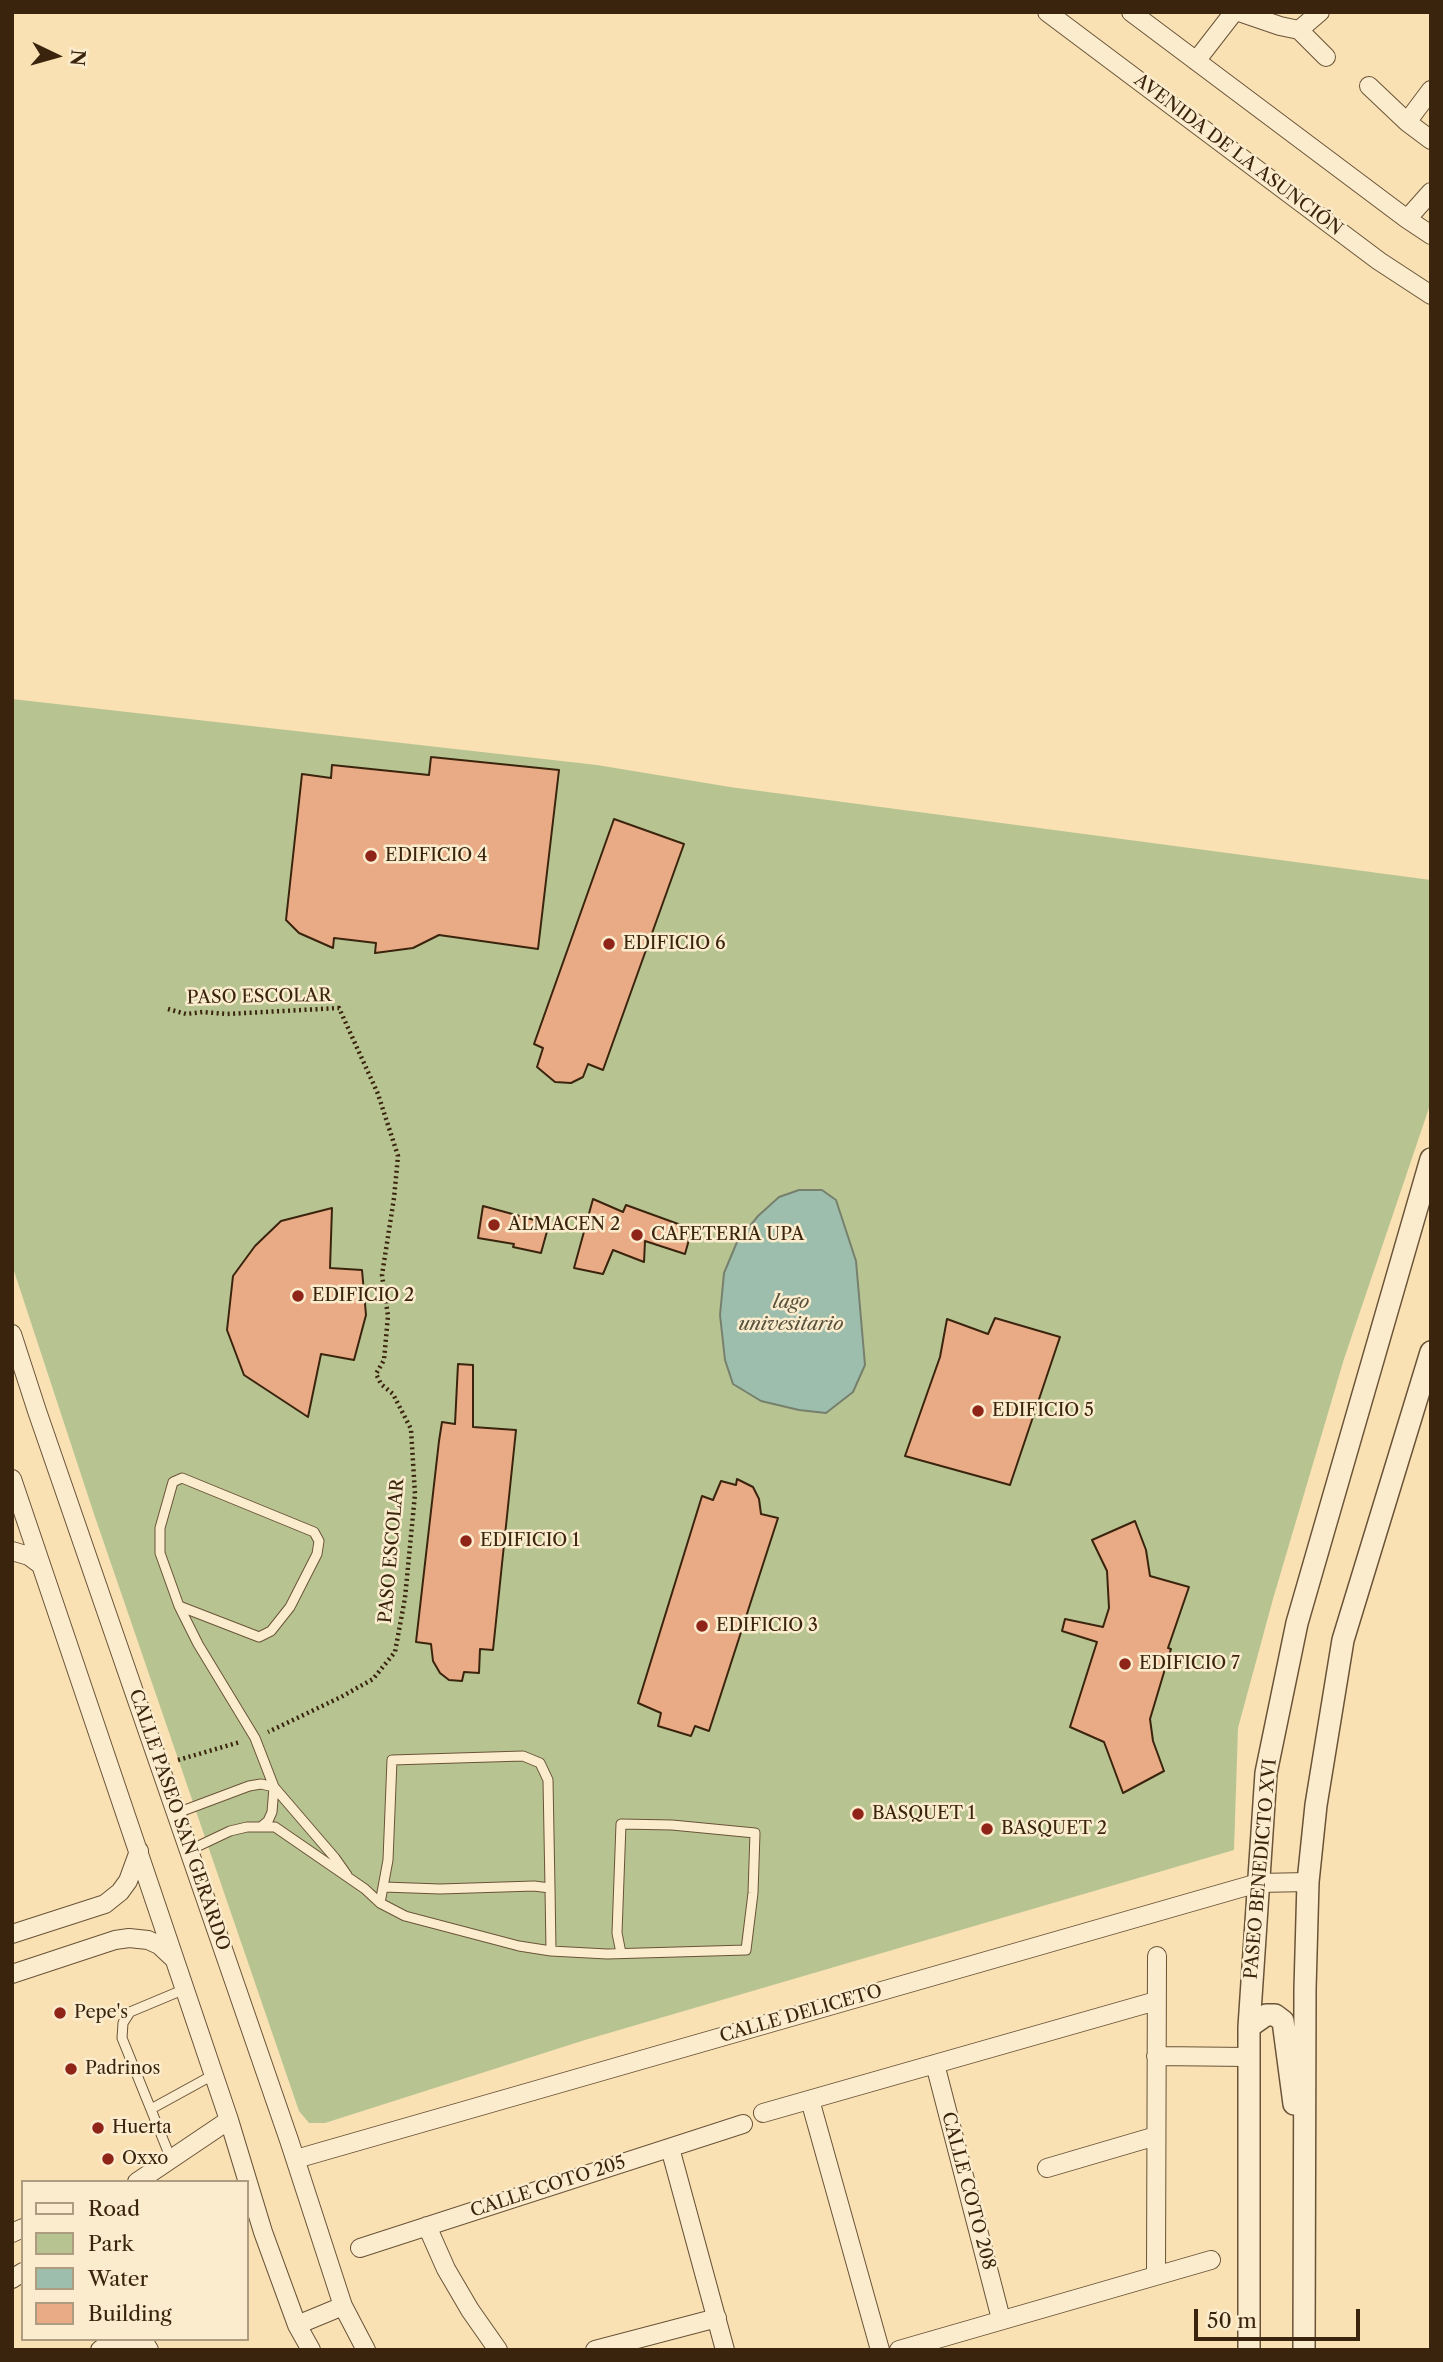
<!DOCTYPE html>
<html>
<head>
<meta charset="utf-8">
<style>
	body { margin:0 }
	#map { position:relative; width:1443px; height:2362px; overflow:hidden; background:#f9e1b4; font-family:"Libre Caslon Text",serif }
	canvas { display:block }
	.frame { position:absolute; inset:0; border:14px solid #3b240d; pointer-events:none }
	.legend { position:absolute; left:21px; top:2180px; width:228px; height:161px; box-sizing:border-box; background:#fbecce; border:2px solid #ae9c81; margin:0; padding:9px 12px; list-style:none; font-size:21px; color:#3b240d }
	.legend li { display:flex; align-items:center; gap:14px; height:35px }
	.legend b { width:35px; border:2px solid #ae9c81 }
	.north { position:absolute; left:21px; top:21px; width:70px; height:70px; -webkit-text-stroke:5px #fbecce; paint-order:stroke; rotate:95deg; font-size:19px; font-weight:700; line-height:28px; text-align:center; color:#3b240d }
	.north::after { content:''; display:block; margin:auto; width:24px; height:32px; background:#3b240d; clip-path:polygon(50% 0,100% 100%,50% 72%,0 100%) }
	.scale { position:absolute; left:1194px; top:2309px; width:166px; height:32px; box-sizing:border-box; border:4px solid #3b240d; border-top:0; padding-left:9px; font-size:21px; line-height:24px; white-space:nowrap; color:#3b240d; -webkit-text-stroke:5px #fbecce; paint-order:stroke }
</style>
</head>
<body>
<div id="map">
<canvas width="1443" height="2362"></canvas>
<div class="frame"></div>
<ul class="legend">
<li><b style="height:9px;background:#fbecce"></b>Road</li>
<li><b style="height:19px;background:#b7c492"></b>Park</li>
<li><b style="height:19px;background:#9ebead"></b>Water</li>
<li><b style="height:19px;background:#e9ab85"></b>Building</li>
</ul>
<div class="north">N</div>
<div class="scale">50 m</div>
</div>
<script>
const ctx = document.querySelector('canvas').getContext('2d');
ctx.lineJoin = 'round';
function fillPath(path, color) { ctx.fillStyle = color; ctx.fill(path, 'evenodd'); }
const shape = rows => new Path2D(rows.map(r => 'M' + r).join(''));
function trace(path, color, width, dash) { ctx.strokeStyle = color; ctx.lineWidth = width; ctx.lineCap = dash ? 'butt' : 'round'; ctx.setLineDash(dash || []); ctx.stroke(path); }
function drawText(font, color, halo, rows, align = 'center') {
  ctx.font = font + ' "Libre Caslon Text",serif'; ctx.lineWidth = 5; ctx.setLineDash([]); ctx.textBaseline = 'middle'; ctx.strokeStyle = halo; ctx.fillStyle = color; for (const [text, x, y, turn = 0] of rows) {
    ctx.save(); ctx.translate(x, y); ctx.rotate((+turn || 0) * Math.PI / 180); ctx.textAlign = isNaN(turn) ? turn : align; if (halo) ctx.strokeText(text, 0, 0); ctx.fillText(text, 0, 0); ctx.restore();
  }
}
fillPath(shape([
	[12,699,597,765,730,787,1431,880,1431,1102,1344,1359,1273,1599,1238,1728,1234,1850,585,2040,325,2123,309,2123,299,2111,94,1514,12,1265]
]), '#b7c492');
const water = shape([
	[799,1190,822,1190,836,1200,856,1261,865,1365,853,1392,826,1413,799,1410,761,1401,733,1384,725,1360,720,1315,724,1273,737,1242,758,1216,779,1197,799,1190]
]);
fillPath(water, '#9ebead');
trace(water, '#76806d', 2);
const building = shape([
	[431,757,559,770,538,949,439,935,413,948,375,953,376,943,334,938,333,948,299,933,286,920,302,774,331,778,332,765,429,775,431,757],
	[614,819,684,844,603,1070,588,1064,583,1077,571,1083,555,1082,537,1067,543,1048,534,1044,614,819],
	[593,1199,623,1212,626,1205,692,1229,685,1254,645,1241,644,1262,613,1250,603,1274,574,1268,593,1199],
	[483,1206,549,1224,541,1253,513,1247,514,1244,478,1238,483,1206],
	[332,1208,330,1268,362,1270,366,1315,354,1360,321,1354,308,1417,244,1375,227,1330,233,1276,255,1246,281,1221,332,1208],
	[995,1318,1060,1337,1010,1485,905,1456,940,1357,947,1319,988,1334,995,1318],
	[458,1364,473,1365,473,1427,516,1430,493,1650,480,1649,479,1673,464,1672,462,1681,449,1680,440,1673,433,1661,431,1644,416,1642,439,1441,442,1422,455,1424,458,1364],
	[737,1479,753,1487,759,1499,761,1514,778,1518,709,1731,695,1726,691,1736,658,1726,661,1713,638,1703,702,1496,713,1500,721,1481,736,1485,737,1479],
	[1135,1521,1146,1550,1150,1576,1189,1587,1168,1648,1171,1649,1150,1719,1153,1741,1164,1771,1123,1793,1104,1742,1070,1727,1097,1642,1062,1631,1065,1619,1103,1627,1109,1608,1107,1571,1092,1540,1135,1521]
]);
fillPath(building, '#e9ab85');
trace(building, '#3b240d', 2);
const service = shape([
	[179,1606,259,1637,271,1631,290,1607,317,1554,319,1541,314,1532,182,1478,173,1482,160,1528,160,1553,179,1606,198,1644,255,1738,274,1787,335,1858,347,1875],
	[177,1813,249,1786,261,1784,274,1787],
	[262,1826,268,1821,272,1812,274,1787],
	[190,1850,230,1831,247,1827,275,1827,365,1889,380,1903,405,1916,519,1946,551,1951,607,1954,746,1950,753,1893,755,1833,672,1825,621,1824,617,1933,621,1953],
	[550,1888,551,1951],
	[380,1903,388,1860,392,1760,523,1756,540,1763,548,1780,550,1888,534,1886,440,1889,384,1887],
	[151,2109,213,2075],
	[171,2159,122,2038,123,2023,130,2012,185,1989]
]);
const minor = shape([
	[1047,12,1379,261,1431,295],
	[1131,12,1407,219,1431,235],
	[1239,12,1280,26,1299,30,1320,12],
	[1299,30,1326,57],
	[1196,61,1234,12],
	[1369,86,1407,122,1431,140],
	[1407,122,1431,90],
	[1407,219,1431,192],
	[12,1334,37,1411,289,2140,343,2306,366,2350],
	[12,1479,229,2120,263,2232,297,2325,311,2350],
	[12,1551,29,1556,41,1565],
	[12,1934,105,1904,120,1892,128,1881,139,1851],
	[12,1974,115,1940,129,1938,148,1940,159,1945,174,1959],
	[1156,2056,1248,2057],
	[935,2064,1001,2319],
	[810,2100,880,2350],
	[763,2113,1156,2001],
	[670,2148,725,2350],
	[296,2159,1258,1883,1308,1882],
	[1047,2168,1156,2136],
	[137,2182,229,2120],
	[427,2226,446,2269,470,2310,498,2350],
	[12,2233,23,2228],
	[360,2248,743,2124],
	[1156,2275,1157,1956],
	[12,2279,23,2272],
	[297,2325,343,2306],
	[100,2350,107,2345,129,2339,146,2345,149,2350],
	[595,2350,717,2318],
	[899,2350,1211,2260]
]);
const tertiary = shape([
	[1249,2027,1266,2015,1275,2015,1283,2021,1294,2104],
	[1249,2350,1249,2027,1266,1773,1297,1623,1431,1159],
	[1304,2350,1305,1989,1308,1882,1316,1805,1343,1640,1431,1352]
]);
trace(service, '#6a5337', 11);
trace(minor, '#6a5337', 20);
trace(tertiary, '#6a5337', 24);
trace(shape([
	[168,1009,186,1014,203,1012,227,1014,339,1008,378,1094,398,1156,394,1198,382,1275,388,1316,384,1360,376,1374,381,1384,393,1394,411,1429,415,1494,405,1598,395,1652,373,1679,341,1697,268,1732],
	[178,1760,240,1742]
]), '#3b240d', 4.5, [2, 3.5]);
trace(service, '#fbecce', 9);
trace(minor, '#fbecce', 18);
trace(tertiary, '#fbecce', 21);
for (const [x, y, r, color] of [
	[371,856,7,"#8f2418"],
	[609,944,7,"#8f2418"],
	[494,1225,7,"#8f2418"],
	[637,1235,7,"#8f2418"],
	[298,1296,7,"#8f2418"],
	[978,1411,7,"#8f2418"],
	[466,1541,7,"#8f2418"],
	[702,1626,7,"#8f2418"],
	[1125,1664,7,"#8f2418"],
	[858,1814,7,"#8f2418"],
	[987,1829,7,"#8f2418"],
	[60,2013,7,"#8f2418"],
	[71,2069,7,"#8f2418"],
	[98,2128,7,"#8f2418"],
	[108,2159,7,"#8f2418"]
]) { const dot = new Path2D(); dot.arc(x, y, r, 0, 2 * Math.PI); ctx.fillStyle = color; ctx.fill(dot); trace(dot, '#fbecce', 2.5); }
drawText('18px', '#3b240d', '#fbecce', [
	["AVENIDA DE LA ASUNCIÓN",1238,155,37],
	["PASO ESCOLAR",259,997,-1],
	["PASO ESCOLAR",392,1551,-85],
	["CALLE PASEO SAN GERARDO",179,1820,71],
	["PASEO BENEDICTO XVI",1261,1869,-85],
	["CALLE DELICETO",801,2014,-16],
	["CALLE COTO 205",548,2187,-18],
	["CALLE COTO 208",968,2191,75]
]);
drawText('18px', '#3b240d', '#fbecce', [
	["EDIFICIO 4",385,856],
	["EDIFICIO 6",623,944],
	["ALMACEN 2",508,1225],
	["CAFETERIA UPA",651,1235],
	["EDIFICIO 2",312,1296],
	["EDIFICIO 5",992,1411],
	["EDIFICIO 1",480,1541],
	["EDIFICIO 3",716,1626],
	["EDIFICIO 7",1139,1664],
	["BASQUET 1",872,1814],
	["BASQUET 2",1001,1829],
	["Pepe's",74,2013],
	["Padrinos",85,2069],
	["Huerta",112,2128],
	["Oxxo",122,2159]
], 'left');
drawText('italic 19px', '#59523d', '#fbecce', [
	["lago",791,1303],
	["univesitario",791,1325]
]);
</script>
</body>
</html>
